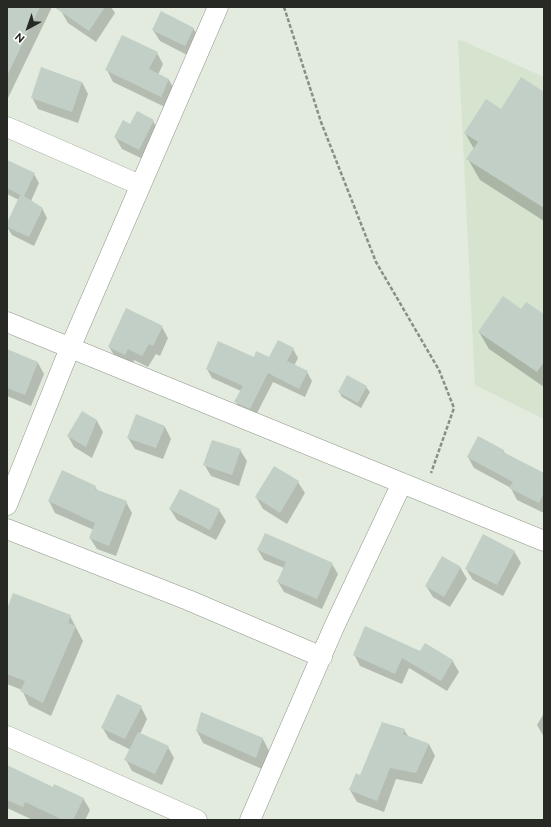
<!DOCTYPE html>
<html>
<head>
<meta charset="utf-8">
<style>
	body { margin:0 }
	#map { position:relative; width:551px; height:827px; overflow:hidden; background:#e2ebde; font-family:Raleway,sans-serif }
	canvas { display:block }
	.frame { position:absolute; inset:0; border:8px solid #262924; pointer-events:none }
	.north { position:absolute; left:8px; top:8px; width:40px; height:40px; -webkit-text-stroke:3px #fff; paint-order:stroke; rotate:220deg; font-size:11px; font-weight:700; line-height:16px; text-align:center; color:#262924 }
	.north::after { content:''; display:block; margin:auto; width:14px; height:18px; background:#262924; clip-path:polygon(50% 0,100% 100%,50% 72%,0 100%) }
</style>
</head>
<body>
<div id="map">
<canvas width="551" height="827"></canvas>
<div class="frame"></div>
<div class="north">N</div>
</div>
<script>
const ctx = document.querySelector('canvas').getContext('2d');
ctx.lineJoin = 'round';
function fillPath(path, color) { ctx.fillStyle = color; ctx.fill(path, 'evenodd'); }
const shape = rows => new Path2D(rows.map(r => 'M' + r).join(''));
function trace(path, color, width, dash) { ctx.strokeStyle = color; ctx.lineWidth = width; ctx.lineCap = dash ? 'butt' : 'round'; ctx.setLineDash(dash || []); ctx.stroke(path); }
fillPath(shape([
	[458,39,544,77,544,419,475,385]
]), '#d5e3cf');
fillPath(shape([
	[9,7,52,7,7,100,7,11],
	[62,7,111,7,115,13,96,42,68,23,61,11],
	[193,28,200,40,191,57,160,41,153,30],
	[157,53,163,64,158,75,169,80,175,91,167,108,113,82,107,70],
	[82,82,88,94,78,123,38,109,32,97],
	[544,93,544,221,480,180,468,159,474,149,465,133,502,110],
	[153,121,159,132,145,160,122,149,115,137,131,125],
	[7,168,34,174,39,183,31,201,42,208,47,218,34,246,12,235,7,227,19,200,7,194],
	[522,310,544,315,544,387,489,349,479,332],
	[162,327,168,338,160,356,156,354,148,367,134,360,132,366,116,358,109,347],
	[293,349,298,358,294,366,307,372,312,381,305,397,273,382,255,417,241,411,236,402,241,391,212,378,207,369,270,358],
	[7,350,38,363,44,374,31,406,7,396],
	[366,387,370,392,361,408,342,397,339,392],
	[82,412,97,421,103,432,92,458,74,447,68,436],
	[137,416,165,427,171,439,163,459,135,449,128,438],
	[240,450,247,461,239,486,211,476,204,464],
	[503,450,506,455,544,474,544,513,517,500,511,488,474,468,468,457],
	[298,482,305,493,287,524,263,509,256,497],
	[95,487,98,491,126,502,132,513,116,556,97,549,90,538,94,530,55,513,49,501],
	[170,509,219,510,226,521,216,540,177,520],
	[258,550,332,564,338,574,322,609,284,592,278,582,284,568,264,560],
	[514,551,521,563,503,596,473,580,466,569],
	[460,567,467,579,450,607,433,597,426,586],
	[7,605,70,616,83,641,51,716,29,705,22,690,7,684],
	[420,652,452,660,459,672,447,691,409,668,402,684,360,666,354,654],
	[141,707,147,719,140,734,168,747,174,758,162,785,132,771,126,760,131,750,109,739,102,727],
	[202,713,263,739,269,751,262,769,203,743,197,731],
	[544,713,544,737,537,725],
	[404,730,408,736,429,744,435,756,422,784,396,779,384,812,357,802,350,790,361,776],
	[7,767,53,788,83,798,90,810,85,820,33,820,7,808]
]), '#0003');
fillPath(shape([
	[7,7,40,7,7,76],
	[54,7,105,7,89,31],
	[161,11,194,28,185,46,152,30],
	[122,35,158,52,149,69,169,79,161,97,105,70],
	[41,67,82,82,72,112,31,98],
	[521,77,544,92,544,208,466,159,478,142,464,133,486,99,501,109],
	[137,111,154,120,139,150,114,137,123,120,130,124],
	[7,160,35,173,24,196,43,208,29,237,7,227,7,223,20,195,7,188],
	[503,296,521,309,526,302,544,314,544,362,537,372,478,332],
	[126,308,163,326,153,346,149,344,142,356,128,349,125,355,108,347],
	[278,340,294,348,287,361,308,371,299,389,268,373,250,409,234,402,243,386,206,369,218,341,254,357,256,351,269,357],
	[7,349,38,362,25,395,7,388],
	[347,375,367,386,358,403,338,392],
	[82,411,97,420,86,447,67,436],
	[136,414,165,426,156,448,127,438],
	[478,436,504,450,503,452,544,473,544,493,539,503,509,488,513,482,467,457],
	[212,440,241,449,232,475,203,465],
	[274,466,299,481,280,513,255,497],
	[62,470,96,486,95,489,127,501,109,546,89,538,95,523,48,501],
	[180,489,220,509,210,530,169,509],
	[265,533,333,563,317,599,277,582,286,562,257,550],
	[483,534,515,551,497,585,465,569],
	[442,556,461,567,444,597,425,586],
	[13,593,71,615,68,623,76,626,43,703,20,691,25,681,7,674,7,609],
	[365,626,420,651,425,643,453,660,441,681,402,658,395,674,353,655],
	[117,694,142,706,125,739,101,728],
	[201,712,263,738,256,758,196,731],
	[382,722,405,729,403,734,429,744,416,773,390,768,377,801,349,790,356,773,360,775],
	[138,732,169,746,155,774,124,760],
	[7,765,53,787,54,784,84,798,73,820,63,820,25,802,23,807,7,800]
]), '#c1cfc6');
const street = shape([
	[7,127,140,185],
	[7,322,544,541],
	[7,505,70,348,218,7],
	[7,529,188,600,322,657],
	[7,736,197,820],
	[250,820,334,627,402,483]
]);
trace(street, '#90988c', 21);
trace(shape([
	[284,7,321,122,376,262,439,370,454,408,431,473]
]), '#898f86', 2.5, [4, 2]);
trace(street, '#fff', 20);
</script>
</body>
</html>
